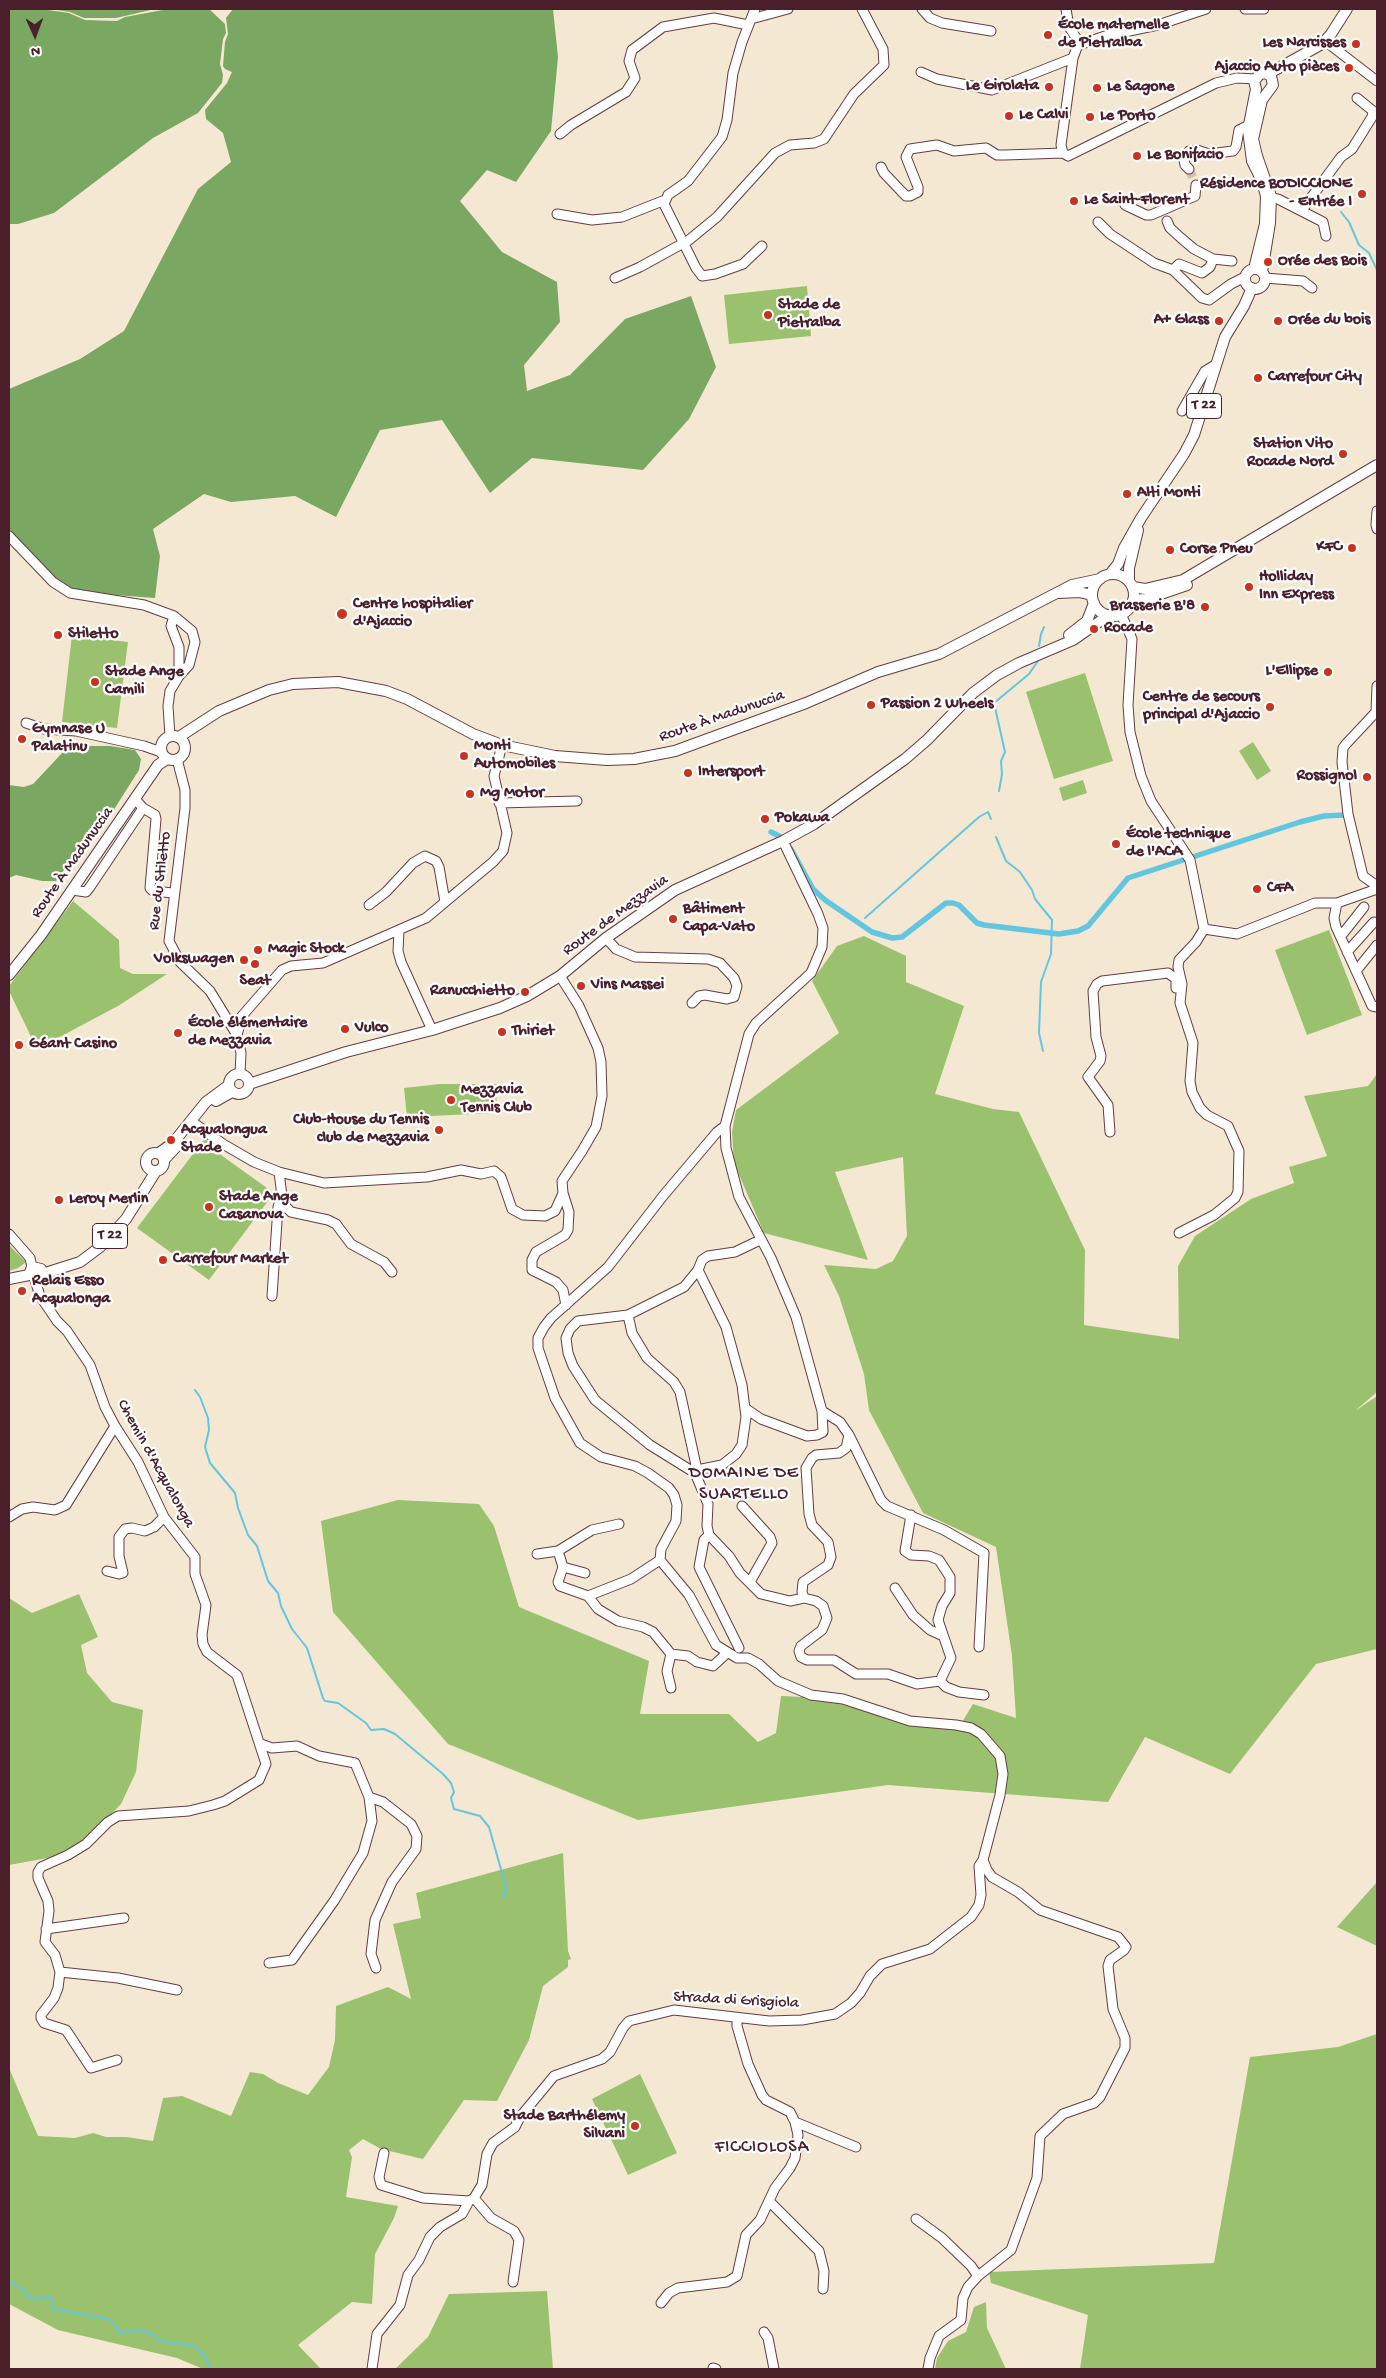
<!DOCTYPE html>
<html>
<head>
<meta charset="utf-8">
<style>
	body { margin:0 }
	#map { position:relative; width:1386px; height:2378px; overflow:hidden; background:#f5e8d2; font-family:"Gochi Hand",sans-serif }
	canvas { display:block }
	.frame { position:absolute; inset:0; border:10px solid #4a1f2b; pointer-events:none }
	.north { position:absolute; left:10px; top:10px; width:50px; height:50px; -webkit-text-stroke:4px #fff; paint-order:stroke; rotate:178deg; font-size:14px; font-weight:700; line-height:20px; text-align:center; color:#4a1f2b }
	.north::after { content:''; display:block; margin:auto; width:18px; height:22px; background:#4a1f2b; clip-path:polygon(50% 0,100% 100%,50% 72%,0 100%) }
</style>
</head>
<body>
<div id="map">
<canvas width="1386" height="2378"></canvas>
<div class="frame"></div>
<div class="north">N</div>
</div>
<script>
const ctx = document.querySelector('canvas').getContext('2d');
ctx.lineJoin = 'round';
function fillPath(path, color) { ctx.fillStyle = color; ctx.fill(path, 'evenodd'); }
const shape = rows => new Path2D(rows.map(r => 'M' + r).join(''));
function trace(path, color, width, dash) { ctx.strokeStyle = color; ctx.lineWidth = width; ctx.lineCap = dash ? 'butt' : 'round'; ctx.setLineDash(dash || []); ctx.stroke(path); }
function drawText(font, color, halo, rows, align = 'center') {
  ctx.font = font + ' "Gochi Hand",sans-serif'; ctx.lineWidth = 4.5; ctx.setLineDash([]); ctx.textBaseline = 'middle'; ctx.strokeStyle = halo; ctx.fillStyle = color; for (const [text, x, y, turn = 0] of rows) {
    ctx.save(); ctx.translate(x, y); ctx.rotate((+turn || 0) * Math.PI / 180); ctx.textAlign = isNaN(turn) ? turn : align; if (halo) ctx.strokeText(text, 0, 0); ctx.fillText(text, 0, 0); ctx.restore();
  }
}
fillPath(shape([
	[807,286,811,336,729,344,724,295],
	[72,635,128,642,117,728,62,722],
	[1085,673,1113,761,1054,779,1026,692],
	[1253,742,1271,771,1257,780,1239,751],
	[1083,780,1087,793,1063,801,1059,788],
	[73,901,119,940,120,968,133,974,167,974,118,1006,37,1049,9,991,9,986],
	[1329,930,1362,1015,1307,1035,1275,950],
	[864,936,906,956,906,982,964,1006,935,1094,993,1109,1019,1112,1085,1250,1084,1325,1179,1339,1178,1266,1195,1236,1251,1199,1294,1183,1289,1167,1327,1156,1304,1096,1368,1086,1377,1074,1377,1392,1355,1411,1377,1396,1377,1649,1316,1664,1230,1774,1145,1737,1108,1802,888,1785,638,1820,448,1744,333,1612,321,1521,398,1500,479,1504,494,1526,519,1607,649,1661,640,1714,729,1714,758,1742,776,1733,781,1696,825,1698,911,1726,958,1729,973,1704,1016,1718,1012,1656,996,1547,923,1513,869,1410,864,1374,839,1296,824,1265,876,1269,893,1261,907,1236,903,1157,835,1172,868,1260,764,1233,734,1163,732,1132,736,1110,839,1033,812,981,837,946],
	[440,1084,497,1084,496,1113,407,1117,404,1088],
	[205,1138,217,1145,214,1150,274,1193,209,1280,137,1228],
	[9,1245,26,1262,18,1268,9,1271],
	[79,1594,98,1637,81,1645,87,1673,112,1702,143,1710,136,1772,121,1804,86,1840,53,1857,9,1865,9,1598,32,1613],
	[563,1853,568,1951,571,1959,568,1960,568,1967,543,1986,529,2040,497,2101,464,2100,423,2159,381,2149,363,2139,349,2150,352,2157,346,2197,398,2206,394,2218,375,2254,372,2304,352,2302,298,2345,321,2369,203,2369,177,2358,58,2330,9,2304,9,2068,38,2136,75,2138,93,2133,106,2137,126,2137,153,2141,163,2098,182,2096,231,2116,250,2072,263,2074,278,2083,308,2095,329,2067,335,2040,336,2006,388,1987,411,1999,393,1924,421,1918,416,1893],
	[1377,1882,1377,1946,1337,1927],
	[1377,2034,1377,2369,1080,2369,1088,2315,991,2283,989,2272,1214,2263,1250,2057,1338,2047],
	[640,2074,677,2153,628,2175,592,2099],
	[547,2291,553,2369,395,2369,428,2337,449,2294],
	[986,2302,987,2328,1006,2369,935,2369,937,2358,948,2341,966,2332,974,2307]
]), '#99c16e');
fillPath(shape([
	[9,9,41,9,69,13,85,20,117,21,125,17,168,9,209,9,225,24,226,33,223,39,220,64,223,75,222,83,198,113,153,138,54,213,18,224,9,224],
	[50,9,155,9,116,18,84,18,70,12],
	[233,9,553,9,558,57,551,131,516,182,487,170,460,201,502,252,557,282,560,322,524,365,527,391,570,375,625,319,691,296,716,367,689,419,643,470,532,458,490,493,442,420,380,430,336,517,295,496,231,502,204,494,153,529,160,556,155,598,101,594,57,585,9,530,9,389,80,359,124,331,198,189,231,162,223,133,206,119,205,110,227,83,232,72,225,69,223,66,225,42,228,34,226,18],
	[77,746,110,746,135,750,141,759,139,770,106,822,77,852,56,881,42,881,16,875,9,878,9,785,24,787,33,784,64,751]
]), '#7aa761');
trace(shape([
	[1341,212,1349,222,1359,245,1369,253,1377,270],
	[1039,646,1041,634,1044,627],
	[999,791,1002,774,1001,761,1005,752,994,703,1029,674,1038,661],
	[996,837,1006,861,1020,872,1032,890,1035,899,1052,920,1051,954,1041,982,1039,1033,1043,1051],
	[865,918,979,817,988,812,991,819],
	[195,1390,200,1397,208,1418,209,1430,205,1447,210,1463,235,1493,238,1508,248,1535,257,1546,268,1581,278,1593,281,1606,292,1629,307,1648,323,1698,325,1701,338,1703,366,1723,371,1730,384,1729,395,1734,443,1774,451,1783,454,1792,451,1798,454,1809,480,1816,489,1827,506,1887,504,1898],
	[9,2280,25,2291,30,2299,51,2297,53,2309,109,2319,116,2326,119,2333,139,2330,150,2333,157,2339,166,2342,193,2345,204,2355,211,2369]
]), '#63c6e1', 2);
trace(shape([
	[771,832,781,837],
	[791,849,813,889,825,900,872,932,892,938,902,937,946,903,953,903,959,905,977,923,984,925,1059,934,1078,931,1088,926,1128,878,1300,822,1324,816,1344,815]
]), '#63c6e1', 5.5);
trace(shape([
	[1189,169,1196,185]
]), '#d3c0b1', 9, [9, 4.5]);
const minor = shape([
	[755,9,742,42,733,73,727,120,722,137,688,181,668,195,664,204,696,268,702,276,715,274,743,264,762,246],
	[922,9,930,18,942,23,991,31],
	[1066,9,1069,27,1079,42,1073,58,1061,145,1063,153,1068,156,1216,83,1237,78,1255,79],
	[1245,9,1264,9],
	[751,19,788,9],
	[1325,41,1377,81],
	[1079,45,1105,36,1158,25,1206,9],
	[921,72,937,79,992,90,1073,58],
	[560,134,571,125,626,92,635,78,629,61,632,50,663,27,714,18,748,25],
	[881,167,884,173,901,191,906,196,910,196,918,192,918,187,906,157,910,149,937,145,954,151,986,148,997,155,1005,155,1063,153],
	[1189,169,1185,165,1184,160,1189,151,1197,150,1209,154,1233,151,1236,147,1239,130,1249,125],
	[1266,196,1278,199,1323,222,1326,236],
	[1125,205,1146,215,1151,215,1195,196,1196,185],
	[1302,210,1341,157,1352,149,1372,117,1373,111,1357,98],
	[557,214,592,220,622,217,665,200],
	[1167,221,1170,228,1181,238,1194,249,1213,259,1210,267,1202,273,1179,264,1173,270],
	[1098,222,1110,234,1154,263,1173,270,1202,298,1209,300,1231,284,1245,277],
	[1213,259,1232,261],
	[615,278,640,267,689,240,717,217,775,153,790,145,814,143,824,139,854,94,884,65,883,49,862,9],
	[1265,278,1303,281,1312,288],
	[1182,411,1205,371,1215,365],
	[1377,511,1376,525,1377,529],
	[9,536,53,582,70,593,144,605,174,616],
	[1121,614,1132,639,1128,705,1130,732,1141,776,1151,801,1190,860,1204,929,1196,942,1179,960,1178,967,1182,984,1180,1003,1193,1043,1190,1081,1192,1092,1200,1108,1207,1115,1228,1126,1239,1151,1238,1192,1235,1198,1214,1215,1179,1233],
	[1377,686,1376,712,1346,744,1343,748,1342,762,1348,814,1363,876,1377,886],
	[26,723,44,729,76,731,144,746,161,752],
	[170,736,168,706,170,691,179,676,189,665,195,642,192,631,174,616,171,626,179,647,179,676],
	[177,759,185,790,185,808,169,941,180,962,210,991,237,1035,241,1053,240,1074],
	[499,803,577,801],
	[143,808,155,815,156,819,150,888,153,891,173,893],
	[783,841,818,914,823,928,822,947,811,973,756,1023,749,1034,725,1126,726,1148,739,1197,771,1258,796,1317,822,1411,840,1422,849,1435,881,1500,887,1506,944,1530,984,1553,979,1647],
	[72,890,86,892,90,887,143,808,135,799],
	[1337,903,1334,918,1336,927,1372,1006,1377,1007],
	[369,905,386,892,413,863,425,856,436,861,439,867,445,902],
	[1204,929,1237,934,1315,903,1337,903,1377,889],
	[399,931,398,951,401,962,432,1030],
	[1341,936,1364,907],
	[606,938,616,949,635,957,708,959,720,963,734,978,737,986,734,997,727,999,705,995,699,996,692,1003],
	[1347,952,1374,922],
	[1356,971,1377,945],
	[560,976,579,1006,598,1048,601,1062,602,1096,596,1127,582,1151,562,1181,563,1193,569,1212,568,1230,565,1235,536,1252,532,1260,532,1270,556,1282,563,1290,566,1305],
	[237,1035,242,1016,282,970,291,966,323,963,426,918,493,862,503,851,507,833,494,776,502,745],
	[191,1121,223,1144,254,1162,279,1172,324,1183,427,1177,461,1170,481,1174,494,1171,501,1177,512,1209,523,1215,545,1216,555,1211,563,1193],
	[725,1126,717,1132,663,1196,608,1267,551,1318,544,1327,538,1338,538,1348,555,1398,580,1443,601,1457,635,1466,648,1473,669,1488,674,1495,677,1505,676,1521,661,1549,660,1560,689,1595,716,1645,737,1658,748,1658,759,1664,778,1681,811,1695,843,1699,910,1721,956,1725,971,1728,981,1734,1000,1756,1003,1774,1000,1795,983,1860,987,1870,992,1877,1018,1892,1040,1910,1118,1937,1126,1947,1124,1950,1110,1960,1108,1966,1113,2009,1125,2038,1125,2048,1100,2097,1094,2103,1063,2114,1040,2136,1037,2178,1011,2250,978,2276,968,2287,963,2298,961,2320,939,2336,930,2358,928,2369],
	[1110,1132,1108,1105,1088,1077,1100,1061,1101,1056,1096,1037,1093,991,1097,984,1102,981,1168,973,1176,979,1176,988],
	[279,1172,283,1204,291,1212,328,1220,336,1224,351,1244,384,1262,392,1272],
	[9,1234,30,1258,32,1267],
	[760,1240,735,1252,708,1256,702,1260,698,1270,684,1287,628,1315,578,1321,570,1329,566,1338,568,1353,573,1366,595,1400,650,1445,695,1473,708,1504,707,1526,709,1535,729,1556,740,1573,761,1594,790,1601,804,1598],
	[35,1280,40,1296,57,1321,67,1331,90,1365,105,1407,115,1426,138,1462,164,1517,195,1557,195,1574,206,1605,202,1635,203,1644,207,1652,237,1675,266,1764,259,1780,225,1801,213,1805,189,1811,118,1816,108,1822,86,1844,68,1855,41,1867,38,1872,38,1878,48,1901,49,1911,45,1942,55,1955,60,1972,58,1988,54,1998,41,2015,41,2018,44,2023,66,2030,91,2068,117,2060],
	[272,1296,278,1207,281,1198],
	[628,1315,632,1333,647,1358,674,1382,680,1392,697,1470,695,1473],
	[745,1408,761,1419,807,1436,817,1435,823,1432,822,1411],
	[849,1435,846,1448,839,1453,816,1455,812,1458,806,1468,809,1514,812,1525,828,1542,831,1557,828,1565,803,1582,802,1592,804,1598,816,1601,823,1606,827,1618,822,1630,801,1646,799,1651,801,1657,807,1660,834,1660,856,1674,888,1674,917,1684,940,1681],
	[697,1470,722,1465,736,1454,742,1445,746,1417,742,1385,726,1327,698,1270],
	[742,1506,770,1537,772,1543,750,1582],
	[911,1515,905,1551,911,1555,929,1556,939,1560,950,1577,950,1593,942,1606,938,1620,951,1658,940,1681,946,1687,959,1692,984,1695],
	[9,1517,22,1509,33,1507,55,1510,66,1505,115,1426],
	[619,1524,592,1530,558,1551,563,1567,558,1582,560,1586,588,1596,598,1609,618,1621,643,1627,653,1632,671,1654,688,1656,697,1662,713,1666,727,1653],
	[709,1535,704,1540,699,1567,739,1648],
	[537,1554,558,1551],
	[563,1567,585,1573],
	[107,1571,119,1574,123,1573,119,1556,119,1537,125,1529,132,1528,145,1531,154,1527,164,1517],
	[895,1588,913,1615,930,1630,941,1635],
	[588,1596,631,1579,660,1560],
	[671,1688,667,1671,671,1654],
	[261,1744,272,1748,297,1746,319,1756,355,1763,369,1797,383,1802,411,1824,417,1836,416,1849,392,1882,375,1920,371,1954,376,1968],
	[46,1929,124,1918],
	[269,1963,292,1960,334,1901,363,1853,372,1821,369,1797],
	[60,1972,118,1978,177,1990],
	[795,2122,856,2147],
	[384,2153,379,2177,381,2185,423,2198,469,2201],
	[474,2198,491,2218,514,2231,519,2240,513,2282],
	[469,2201,474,2198,482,2185,487,2154,493,2143,515,2127,520,2117,554,2076,602,2059,610,2052,623,2028,629,2021,674,2010,769,2021,802,2020,835,2014,851,2003,860,1993,870,1976,882,1964,930,1949,971,1917,979,1905,981,1895,979,1866,983,1860],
	[769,2201,819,2251,824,2271,823,2289],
	[916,2219,942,2238,971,2266,978,2276],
	[661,2303,669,2293,678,2288,727,2282,737,2276,746,2235,760,2220,775,2188,790,2168,795,2158,798,2135,795,2122,790,2112,766,2100,762,2095,748,2064,737,2026,737,2018],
	[764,2332,768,2338,774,2369],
	[713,2368,716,2369],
	[372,2369,377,2334,400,2305,408,2275,419,2260,430,2237,440,2227,462,2214,469,2201]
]);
const major = shape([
	[1268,74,1322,44,1331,34,1347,9],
	[1254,269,1265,224,1266,196,1262,181,1252,161,1248,130,1256,89,1254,81,1260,74,1265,73,1271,76,1273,85,1262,100,1253,139,1257,156,1271,196,1270,223,1262,272],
	'1245 279a10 10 0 1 1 20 0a10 10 0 1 1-20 0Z',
	[1110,574,1118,564,1124,548,1141,518,1184,454,1194,435,1225,337,1244,306,1252,288],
	'1092 595a21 21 0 1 1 42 0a21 21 0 1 1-42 0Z',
	[1129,581,1129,568,1138,530],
	[1133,587,1145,589,1183,580,1377,465],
	[1059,593,1079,592,1092,595],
	[1133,600,1146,599,1187,585],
	[1069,635,1087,621,1094,603],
	'161 748a12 12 0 1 1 24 0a12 12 0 1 1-24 0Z',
	[179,737,219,711,269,690,293,684,338,682,386,691,407,699,473,734,502,745,555,756,607,760,634,759,675,751,806,703,878,672,939,654,1072,585,1100,579],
	[9,975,41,935,158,765,167,759],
	'229 1084a10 10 0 1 1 20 0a10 10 0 1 1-20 0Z',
	[249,1084,346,1052,432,1030,500,1008,527,996,560,976,606,938,675,890,783,841,814,824,905,759,927,740,973,693,997,675,1019,663,1073,640,1109,615],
	[216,1101,232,1092],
	'146 1162a9 9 0 1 1 18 0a9 9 0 1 1-18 0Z',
	[159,1153,173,1143,206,1102,229,1085],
	[164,1160,177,1146],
	[42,1274,80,1262,100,1247,126,1219,156,1171],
	[29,1275,32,1267,41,1269],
	[9,1279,29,1275]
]);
trace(minor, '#643d44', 11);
trace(major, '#643d44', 12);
trace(minor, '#fff', 9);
trace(major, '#fff', 10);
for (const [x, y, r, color] of [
	[1048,35,5,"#c8321e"],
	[1356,44,5,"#c8321e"],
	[1349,68,5,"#c8321e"],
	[1049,87,5,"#c8321e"],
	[1097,88,5,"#c8321e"],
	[1009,116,5,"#c8321e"],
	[1090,117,5,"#c8321e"],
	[1137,156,5,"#c8321e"],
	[1362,194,5,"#c8321e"],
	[1074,201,5,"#c8321e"],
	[1268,262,5,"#c8321e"],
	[768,315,5,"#c8321e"],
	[1219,321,5,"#c8321e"],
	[1278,321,5,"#c8321e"],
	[1258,378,5,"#c8321e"],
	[1343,454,5,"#c8321e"],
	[1127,494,5,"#c8321e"],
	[1352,548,5,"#c8321e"],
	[1170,550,5,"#c8321e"],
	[1249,587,5,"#c8321e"],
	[1205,607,5,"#c8321e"],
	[342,614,6,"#c8321e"],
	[1094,629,5,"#c8321e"],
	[58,635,5,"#c8321e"],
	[1328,672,5,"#c8321e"],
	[95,682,5,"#c8321e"],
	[871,705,5,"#c8321e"],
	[1270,707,5,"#c8321e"],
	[22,739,5,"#c8321e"],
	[464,756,5,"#c8321e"],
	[688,773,5,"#c8321e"],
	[1367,777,5,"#c8321e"],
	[470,794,5,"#c8321e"],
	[765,819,5,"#c8321e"],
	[1116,844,5,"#c8321e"],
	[1257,889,5,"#c8321e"],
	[673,919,5,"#c8321e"],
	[258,950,5,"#c8321e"],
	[244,960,5,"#c8321e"],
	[255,964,5,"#c8321e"],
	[581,986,5,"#c8321e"],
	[525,992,5,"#c8321e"],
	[345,1029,5,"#c8321e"],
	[502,1032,5,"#c8321e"],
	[178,1033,5,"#c8321e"],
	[19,1045,5,"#c8321e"],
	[451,1100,5,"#c8321e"],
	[439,1130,5,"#c8321e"],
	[171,1140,5,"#c8321e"],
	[59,1200,5,"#c8321e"],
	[209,1207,5,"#c8321e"],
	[163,1260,5,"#c8321e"],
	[22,1291,5,"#c8321e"],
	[635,2126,5,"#c8321e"]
]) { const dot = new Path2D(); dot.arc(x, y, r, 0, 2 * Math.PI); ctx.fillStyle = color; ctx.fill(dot); trace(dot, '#fff', 2); }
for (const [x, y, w] of [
	[1204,406,35],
	[110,1236,35]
]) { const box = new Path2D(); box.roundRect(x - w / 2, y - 12.5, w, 25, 4); ctx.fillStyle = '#fff'; ctx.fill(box); trace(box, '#4a1f2b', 1); }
drawText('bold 15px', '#4a1f2b', null, [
	["T 22",1204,406],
	["T 22",110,1236]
]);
drawText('bold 16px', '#4a1f2b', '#fff', [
	["École maternelle",1058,26],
	["de Pietralba",1058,44],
	["Les Narcisses",1346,44,"right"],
	["Ajaccio Auto pièces",1339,68,"right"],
	["Le Girolata",1039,87,"right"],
	["Le Sagone",1107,88],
	["Le Calvi",1019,116],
	["Le Porto",1100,117],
	["Le Bonifacio",1147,156],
	["Résidence BODICCIONE",1352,185,"right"],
	["- Entrée I",1352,203,"right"],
	["Le Saint-Florent",1084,201],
	["Orée des Bois",1278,262],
	["Stade de",778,306],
	["Pietralba",778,324],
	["A+ Glass",1209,321,"right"],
	["Orée du bois",1288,321],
	["Carrefour City",1268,378],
	["Station Vito",1333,445,"right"],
	["Rocade Nord",1333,463,"right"],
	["Alti Monti",1137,494],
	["KFC",1342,548,"right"],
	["Corse Pneu",1180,550],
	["Holliday",1259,578],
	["Inn Express",1259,596],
	["Centre hospitalier",353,605],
	["d'Ajaccio",353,623],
	["Brasserie B'8",1195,607,"right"],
	["Rocade",1104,629],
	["Stiletto",68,635],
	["L'Ellipse",1318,672,"right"],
	["Stade Ange",105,673],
	["Camili",105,691],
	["Centre de secours",1260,698,"right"],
	["principal d'Ajaccio",1260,716,"right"],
	["Passion 2 Wheels",881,705],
	["Gymnase U",32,730],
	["Palatinu",32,748],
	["Monti",474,747],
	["Automobiles",474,765],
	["Intersport",698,773],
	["Rossignol",1357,777,"right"],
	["Mg Motor",480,794],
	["Pokawa",775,819],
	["École technique",1126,835],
	["de l'ACA",1126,853],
	["CFA",1267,889],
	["Bâtiment",683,910],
	["Capa-Vato",683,928],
	["Magic Stock",268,950],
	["Volkswagen",234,960,"right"],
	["Seat",255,982,"center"],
	["Vins Massei",591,986],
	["Ranucchietto",515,992,"right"],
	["École élémentaire",188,1024],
	["de Mezzavia",188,1042],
	["Vulco",355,1029],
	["Thiriet",512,1032],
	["Géant Casino",29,1045],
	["Mezzavia",461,1091],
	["Tennis Club",461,1109],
	["Club-House du Tennis",429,1121,"right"],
	["club de Mezzavia",429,1139,"right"],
	["Acqualongua",181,1131],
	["Stade",181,1149],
	["Stade Ange",219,1198],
	["Casanova",219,1216],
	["Leroy Merlin",69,1200],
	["Carrefour Market",173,1260],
	["Relais Esso",32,1282],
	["Acqualonga",32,1300],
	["Stade Barthélemy",625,2117,"right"],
	["Silvani",625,2135,"right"]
], 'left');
drawText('16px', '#4a1f2b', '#fff', [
	["Route À Madunuccia",722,717,-19],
	["Route À Madunuccia",73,863,-55],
	["Rue du Stiletto",161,881,-83],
	["Route de Mezzavia",616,916,-36],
	["Chemin d'Acqualonga",155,1464,61],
	["Strada di Grisgiola",736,2001,3]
]);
ctx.letterSpacing = '1px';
drawText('18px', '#4a1f2b', '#fff', [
	["DOMAINE DE",744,1474],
	["SUARTELLO",744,1495],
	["FICCIOLOSA",762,2148]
]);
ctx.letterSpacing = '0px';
</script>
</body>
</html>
